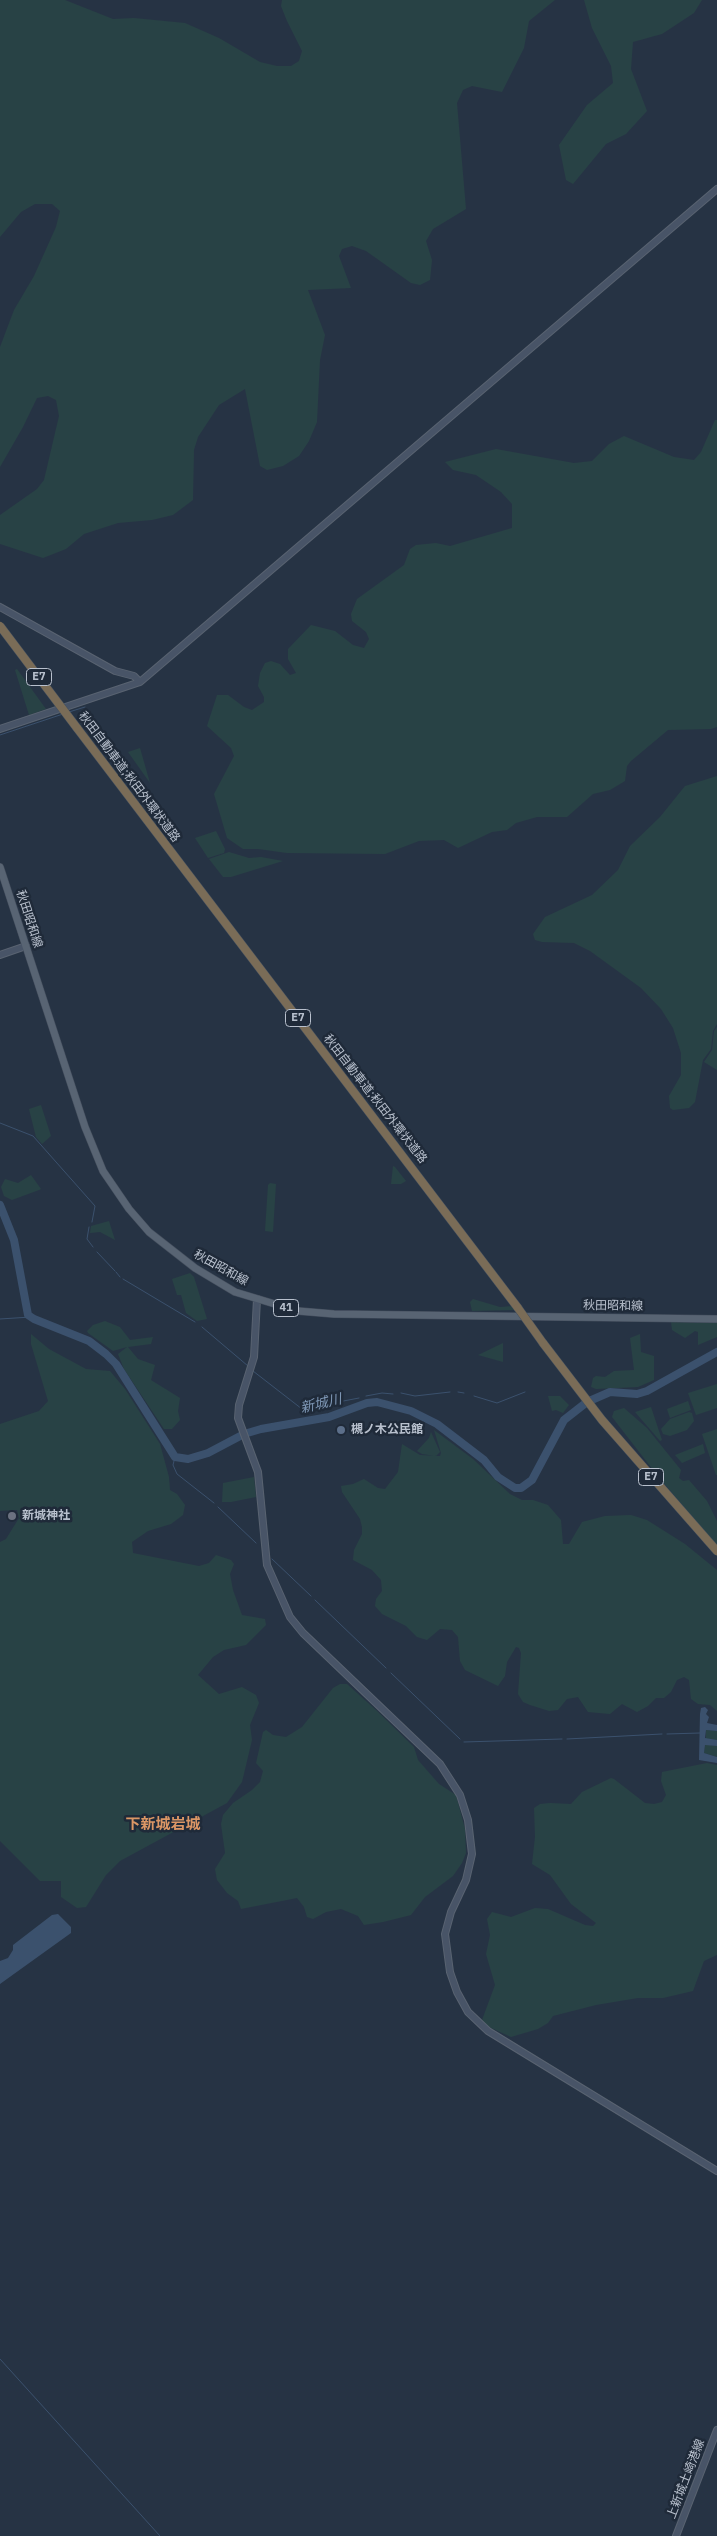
<!DOCTYPE html>
<html>
<head>
<meta charset="utf-8">
<style>
	body { margin:0 }
	canvas { display:block; background:#263344 }
</style>
</head>
<body>
<canvas width="717" height="2536"></canvas>
<script>
const ctx = document.querySelector('canvas').getContext('2d');
ctx.lineJoin = 'round';
function fillPath(path, color) { ctx.fillStyle = color; ctx.fill(path, 'evenodd'); }
const shape = rows => new Path2D(rows.map(r => 'M' + r).join(''));
function trace(path, color, width, dash) { ctx.strokeStyle = color; ctx.lineWidth = width; ctx.lineCap = dash ? 'butt' : 'round'; ctx.setLineDash(dash || []); ctx.stroke(path); }
function drawText(font, color, halo, rows, align = 'center') {
  ctx.font = font + ' "IBM Plex Sans","Noto Sans JP",sans-serif'; ctx.lineWidth = 5; ctx.setLineDash([]); ctx.textBaseline = 'middle'; ctx.strokeStyle = halo; ctx.fillStyle = color; for (const [text, x, y, turn = 0] of rows) {
    ctx.save(); ctx.translate(x, y); ctx.rotate((+turn || 0) * Math.PI / 180); ctx.textAlign = isNaN(turn) ? turn : align; if (halo) ctx.strokeText(text, 0, 0); ctx.fillText(text, 0, 0); ctx.restore();
  }
}
fillPath(shape([
	[0,0,65,0,113,19,134,18,185,23,219,38,260,62,277,66,291,66,299,61,302,51,287,21,281,6,282,0,555,0,529,21,524,48,502,92,472,86,463,90,457,103,466,209,433,229,426,241,432,260,430,280,420,285,411,283,366,251,352,246,342,249,339,256,351,288,308,290,325,335,320,360,317,422,309,441,299,456,283,466,267,470,260,466,245,389,219,405,198,437,194,450,193,500,173,515,152,520,118,523,84,534,66,549,43,558,0,544,0,515,37,489,44,480,59,416,56,400,48,396,37,398,23,427,0,467,0,347,14,310,34,276,56,227,60,211,52,204,35,204,21,212,0,237],
	[584,0,702,0,694,13,662,34,633,42,631,69,647,111,626,134,606,144,573,184,566,180,559,145,587,105,613,83,611,66,592,28],
	[715,420,717,420,717,727,711,729,668,730,631,761,627,766,625,781,610,790,593,794,567,817,537,817,516,823,507,830,492,832,458,848,444,840,419,841,385,854,287,853,258,849,243,849,227,838,214,794,234,756,231,748,207,726,217,695,228,695,244,707,252,710,264,702,264,697,258,686,260,673,265,663,271,661,280,664,290,675,296,673,288,659,288,649,311,625,335,631,353,645,364,648,369,639,366,632,352,621,351,614,357,599,404,565,410,549,416,545,436,543,450,546,512,528,512,504,501,492,476,475,453,470,445,462,496,449,574,463,592,461,609,444,624,436,674,457,694,460,701,452],
	[17,669,46,709,29,715,15,670],
	[140,748,150,783,128,752],
	[717,776,717,1024,713,1031,711,1049,703,1060,695,1102,689,1108,673,1110,670,1108,669,1096,681,1075,681,1053,673,1028,661,1009,641,988,590,951,574,943,542,942,535,940,533,934,545,917,592,895,618,870,630,846,660,817,685,786],
	[216,831,225,849,224,853,208,858,195,838],
	[229,852,249,858,261,857,283,861,231,877,223,877,209,859],
	[717,1027,717,1070,704,1062,712,1050,714,1031],
	[41,1105,51,1136,42,1144,36,1137,29,1109],
	[393,1166,395,1167,406,1181,401,1184,391,1184],
	[31,1175,41,1189,39,1190,12,1200,4,1196,1,1187,5,1179,18,1183],
	[270,1183,276,1184,273,1232,265,1231,268,1185],
	[109,1221,115,1240,100,1232,90,1233,91,1226],
	[190,1273,194,1277,207,1319,197,1321,186,1313,181,1295,177,1295,172,1279],
	[473,1299,500,1307,513,1306,516,1310,472,1311,470,1302],
	[105,1321,120,1327,130,1340,153,1337,151,1344,128,1347,138,1359,155,1365,151,1380,180,1398,178,1411,180,1420,172,1429,164,1429,124,1369,118,1354,127,1347,113,1351,88,1333,87,1331,93,1325],
	[671,1322,717,1323,717,1337,698,1345,698,1332,695,1331,685,1338,672,1330],
	[31,1334,49,1349,86,1369,110,1371,125,1389,160,1444,169,1477,170,1490,177,1494,185,1505,183,1515,171,1524,148,1531,132,1542,133,1553,199,1566,209,1563,216,1555,231,1560,234,1564,230,1574,233,1590,242,1615,265,1619,266,1625,246,1645,224,1650,213,1657,198,1675,219,1694,242,1687,256,1695,259,1703,250,1725,252,1740,242,1782,227,1803,120,1861,106,1875,86,1907,77,1908,61,1897,61,1881,40,1881,0,1841,0,1542,6,1539,19,1518,17,1510,0,1511,0,1424,39,1411,48,1401,31,1344],
	[640,1334,641,1352,654,1356,654,1380,638,1387,596,1389,591,1387,593,1378,596,1376,605,1377,614,1371,634,1370,630,1338],
	[503,1343,503,1362,478,1355],
	[717,1384,717,1408,696,1415,688,1393],
	[548,1396,560,1396,569,1405,563,1413,556,1410,552,1411],
	[688,1401,691,1410,670,1418,667,1409],
	[651,1407,662,1440,660,1441,635,1412],
	[624,1408,647,1428,681,1470,679,1478,683,1481,689,1480,707,1501,717,1521,717,1546,657,1475,612,1417,614,1411],
	[689,1412,692,1413,694,1421,687,1430,670,1436,663,1434,661,1429,670,1419],
	[717,1429,717,1475,716,1475,702,1434],
	[434,1430,473,1459,510,1494,522,1500,533,1500,548,1505,561,1520,563,1544,569,1544,582,1522,605,1516,631,1515,647,1520,685,1544,717,1570,717,1711,710,1705,698,1704,691,1699,689,1680,684,1677,677,1680,671,1692,664,1698,656,1698,648,1706,637,1712,622,1704,610,1714,588,1712,578,1697,567,1699,558,1710,549,1711,530,1705,523,1702,518,1694,521,1653,519,1648,516,1647,507,1662,505,1676,498,1686,465,1670,460,1661,458,1637,452,1630,440,1629,427,1640,417,1637,406,1626,382,1614,375,1606,376,1599,382,1591,381,1580,372,1570,353,1560,354,1550,362,1534,362,1527,360,1519,342,1492,341,1486,353,1484,364,1479,378,1488,385,1489,398,1472,402,1444,420,1455,440,1456,441,1453],
	[431,1432,440,1452,436,1456,422,1454,417,1451,429,1438],
	[703,1444,705,1453,682,1463,675,1455],
	[254,1477,256,1497,231,1502,222,1502,223,1483],
	[340,1684,347,1684,376,1710,414,1747,418,1760,439,1784,456,1795,465,1829,466,1853,462,1863,453,1876,425,1897,411,1915,383,1922,364,1925,358,1916,341,1909,326,1912,313,1919,307,1917,304,1907,297,1898,241,1909,238,1901,227,1893,217,1880,215,1869,225,1853,221,1824,223,1815,233,1803,252,1790,260,1782,263,1771,256,1763,263,1732,266,1730,273,1735,286,1737,302,1727,333,1688],
	[706,1730,717,1731,717,1740,706,1739],
	[705,1744,717,1746,717,1757,704,1753],
	[707,1763,717,1765,717,1955,704,1961,693,1991,663,1998,638,1998,596,2005,553,2016,548,2023,538,2029,511,2037,489,2027,482,2020,495,1985,486,1954,490,1935,487,1919,492,1912,511,1917,535,1908,548,1909,585,1925,593,1926,596,1923,571,1904,550,1875,532,1864,535,1837,534,1808,540,1804,550,1803,571,1804,582,1792,611,1778,614,1779,645,1803,654,1804,662,1802,666,1795,661,1781,662,1772]
]), '#284245');
fillPath(shape([
	[705,1707,708,1710,706,1714,709,1717,707,1723,717,1725,717,1731,706,1730,705,1738,717,1740,717,1746,705,1745,704,1753,717,1757,717,1763,699,1760,700,1714,701,1708],
	[58,1914,71,1927,71,1933,0,1984,0,1961,8,1958,13,1950,13,1945,52,1915]
]), '#3b516d');
trace(shape([
	[69,712,85,707],
	[0,735,63,714],
	[0,1123,33,1136,95,1206,92,1222],
	[89,1227,87,1239,93,1247],
	[97,1252,115,1271],
	[116,1272,120,1277],
	[123,1279,195,1322],
	[0,1319,31,1317],
	[202,1327,248,1366],
	[253,1371,302,1409,359,1398],
	[458,1392,464,1393],
	[401,1393,415,1396,450,1392],
	[366,1396,382,1393,393,1394],
	[474,1396,497,1403,525,1392],
	[175,1457,173,1465,177,1474,214,1503],
	[218,1507,256,1543],
	[272,1559,311,1596],
	[315,1600,386,1668],
	[391,1673,460,1739],
	[667,1734,700,1733],
	[567,1739,662,1734],
	[464,1742,562,1739],
	[0,2359,160,2536]
]), '#3b516d', 1);
trace(shape([
	[0,1205,14,1240,28,1315,34,1319,89,1341,106,1354,116,1364,175,1457,188,1459,208,1453,244,1434,261,1429,329,1417,367,1403,377,1402,411,1411,437,1424,484,1460,498,1477,515,1488,521,1488,532,1480,564,1420,587,1402,610,1392,637,1394,647,1391,717,1352]
]), '#3b516d', 8);
const secondary = shape([
	[0,607,115,671,134,676,140,682],
	[0,729,140,682,717,189],
	[0,955,26,946],
	[257,1299,254,1357,239,1405,238,1418,258,1472,267,1565,290,1617,303,1633,440,1764,460,1795,468,1820,472,1854,466,1880,451,1912,445,1934,450,1972,457,1992,468,2012,488,2031,717,2171],
	[676,2536,717,2430]
]);
const primary = shape([
	[0,867,85,1127,103,1171,129,1209,149,1232,195,1268,235,1292,298,1311,334,1314,717,1319]
]);
const highway = shape([
	[77,728,518,1308],
	[543,1343,602,1420,717,1551]
]);
trace(secondary, '#596371', 8);
trace(primary, '#444e5d', 8);
trace(highway, '#45505e', 9);
trace(secondary, '#485467', 6);
trace(primary, '#586473', 7);
trace(highway, '#7a6c57', 8);
const highwayBridge = shape([
	[0,626,77,728],
	[518,1308,543,1343]
]);
trace(highwayBridge, '#45505e', 9, []);
trace(highwayBridge, '#7a6c57', 8);
for (const [x, y, r, color] of [
	[341,1430,5,"#5c6f8a"],
	[12,1516,5,"#6b7280"]
]) { const dot = new Path2D(); dot.arc(x, y, r, 0, 2 * Math.PI); ctx.fillStyle = color; ctx.fill(dot); trace(dot, '#1f2a39', 2); }
for (const [x, y, w] of [
	[39,677,25],
	[298,1018,25],
	[286,1308,25],
	[651,1477,25]
]) { const box = new Path2D(); box.roundRect(x - w / 2, y - 8.5, w, 17, 4); ctx.fillStyle = '#1f2a39'; ctx.fill(box); trace(box, '#b8c0cd', 1); }
drawText('bold 11px', '#b8c0cd', null, [
	["E7",39,677],
	["E7",298,1018],
	["41",286,1308],
	["E7",651,1477]
]);
drawText('12px', '#b8c0cd', '#1f2a39', [
	["秋田自動車道;秋田外環状道路",129,777,53],
	["秋田昭和線",29,919,72],
	["秋田自動車道;秋田外環状道路",375,1099,52],
	["秋田昭和線",221,1268,29],
	["秋田昭和線",613,1306,1],
	["上新城土崎港線",686,2479,-69]
]);
drawText('bold 12px', '#b8c0cd', '#1f2a39', [
	["槻ノ木公民館",351,1430],
	["新城神社",22,1516]
], 'left');
drawText('italic 14px', '#7e97b5', '#1f2a39', [
	["新城川",321,1404,-13]
]);
drawText('bold 15px', '#db9665', '#1f2a39', [
	["下新城岩城",163,1825]
]);
</script>
</body>
</html>
